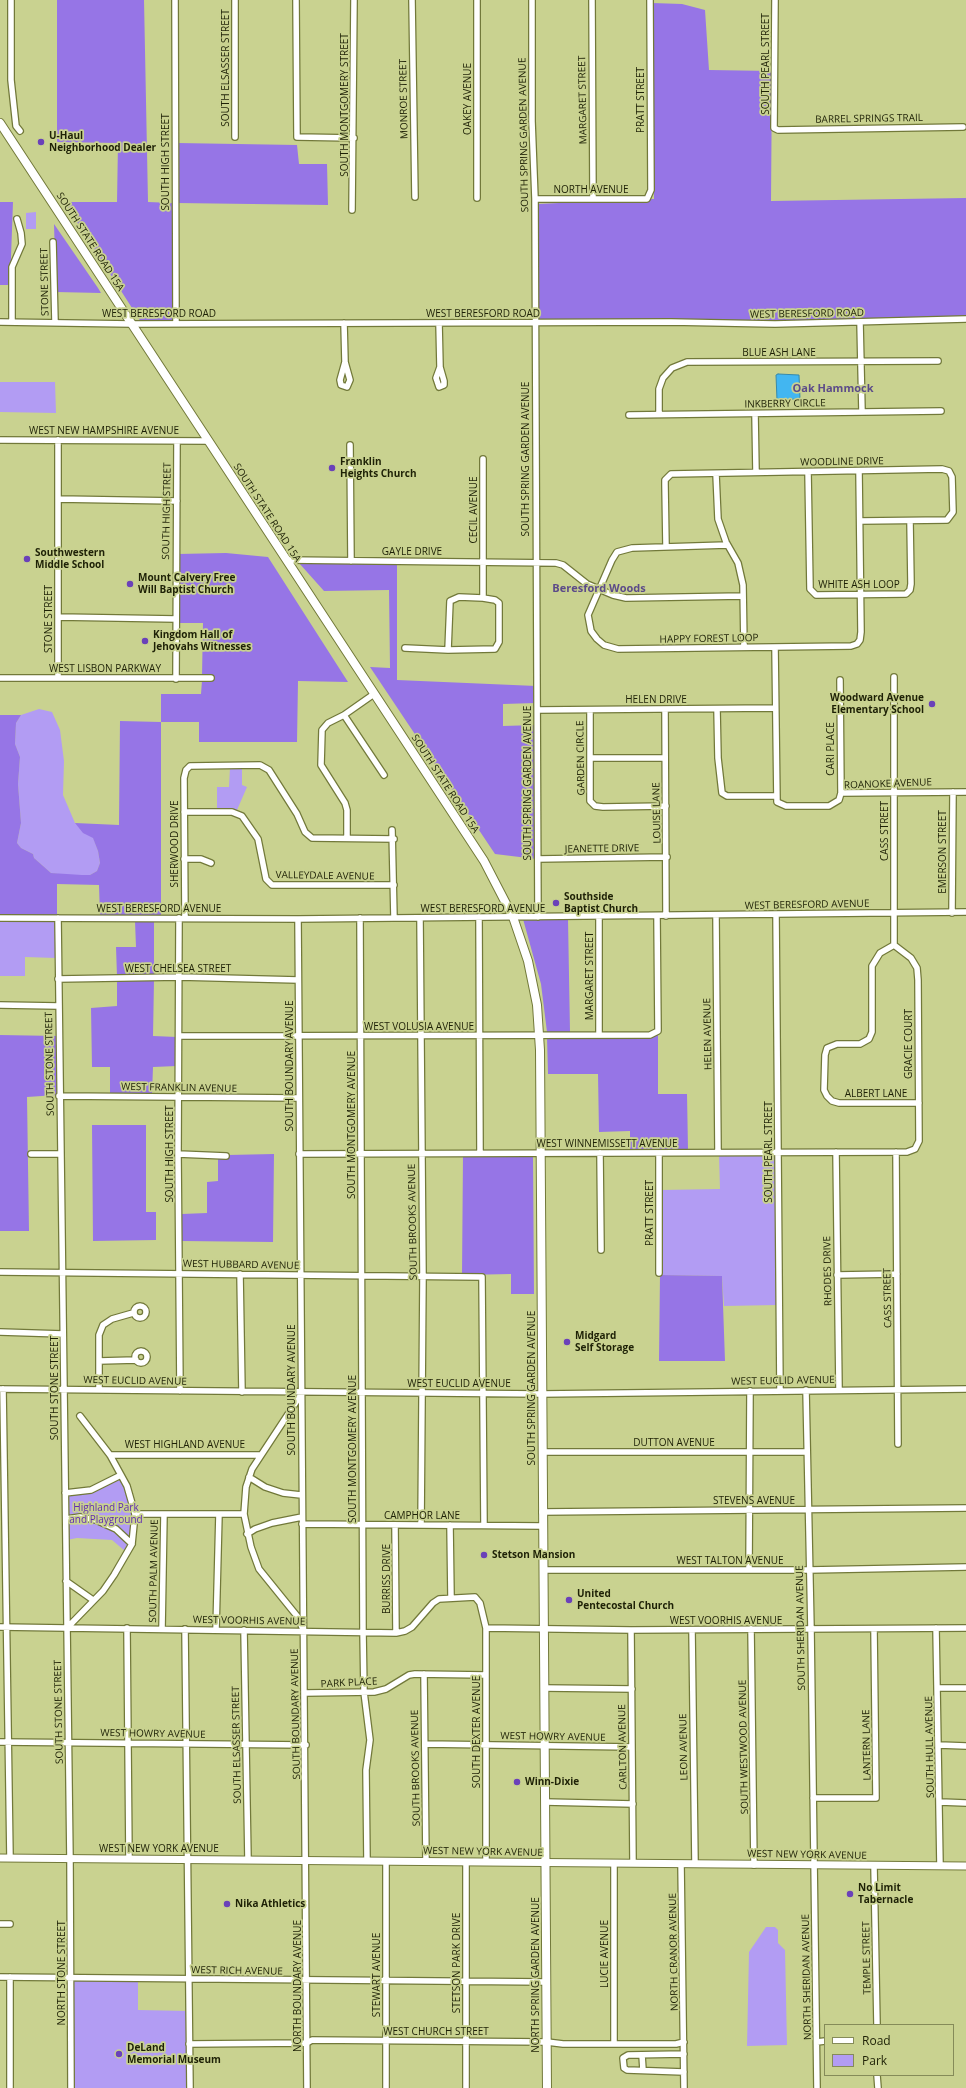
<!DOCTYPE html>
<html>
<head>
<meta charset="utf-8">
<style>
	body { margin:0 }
	#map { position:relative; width:966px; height:2088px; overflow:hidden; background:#c9d290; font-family:"Open Sans",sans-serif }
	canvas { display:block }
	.legend { position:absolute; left:824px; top:2024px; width:130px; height:52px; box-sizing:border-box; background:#c9d290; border:1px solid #858b59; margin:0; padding:5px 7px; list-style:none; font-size:12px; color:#1e2106 }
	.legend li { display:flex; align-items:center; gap:8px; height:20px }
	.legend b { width:20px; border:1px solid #858b59 }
</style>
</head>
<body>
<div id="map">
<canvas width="966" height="2088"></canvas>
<ul class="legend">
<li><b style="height:5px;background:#fff"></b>Road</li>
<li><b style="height:11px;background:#b29cf3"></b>Park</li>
</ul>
</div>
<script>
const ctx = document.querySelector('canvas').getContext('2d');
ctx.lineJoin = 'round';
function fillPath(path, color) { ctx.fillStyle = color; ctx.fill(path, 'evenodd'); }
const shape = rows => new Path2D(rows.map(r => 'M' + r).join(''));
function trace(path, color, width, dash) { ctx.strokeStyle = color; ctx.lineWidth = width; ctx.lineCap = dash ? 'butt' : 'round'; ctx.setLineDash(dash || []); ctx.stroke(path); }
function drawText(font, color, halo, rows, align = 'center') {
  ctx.font = font + ' "Open Sans",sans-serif'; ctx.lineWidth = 3.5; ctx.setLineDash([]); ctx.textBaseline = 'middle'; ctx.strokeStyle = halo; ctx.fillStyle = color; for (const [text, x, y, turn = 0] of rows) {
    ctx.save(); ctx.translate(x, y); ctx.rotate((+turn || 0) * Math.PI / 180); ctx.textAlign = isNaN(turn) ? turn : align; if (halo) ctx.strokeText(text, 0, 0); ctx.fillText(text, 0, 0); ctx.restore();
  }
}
fillPath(shape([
	[36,212,36,229,26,229,26,213],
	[0,382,55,382,56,413,0,412],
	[39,709,52,712,60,730,64,761,63,795,75,823,93,837,98,851,100,863,97,871,90,875,65,875,51,873,34,858,33,854,21,848,17,843,21,823,18,784,20,757,15,744,16,723,21,715],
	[230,768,242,769,242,785,247,787,237,810,217,809,217,787,229,787],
	[0,920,56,920,56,958,25,957,25,976,0,976],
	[719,1155,775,1155,777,1305,724,1306,722,1276,660,1275,661,1190,720,1189],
	[119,1480,126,1487,131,1508,131,1534,125,1551,112,1540,77,1538,67,1540,67,1496,92,1492],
	[766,1927,775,1927,778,1930,778,1943,785,1950,787,2045,747,2046,749,1952],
	[71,1978,138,1979,138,2010,189,2011,190,2088,71,2088]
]), '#b29cf3');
fillPath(shape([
	[57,0,144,0,148,202,173,203,174,322,141,322,64,202,117,202,118,143,57,142],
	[652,3,682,4,705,10,709,70,772,71,771,201,966,198,966,317,775,322,537,320,537,204,603,201,648,202,649,199,654,199],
	[177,143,297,145,299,164,327,164,328,205,177,203],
	[0,202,13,202,10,285,0,285],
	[54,224,98,288,101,293,56,292],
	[226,553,268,557,348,682,298,681,297,742,199,742,199,722,161,722,161,916,100,916,99,885,57,884,57,916,0,915,0,715,21,715,16,723,15,744,20,757,18,784,21,823,17,843,21,848,33,854,34,858,51,873,82,875,90,875,97,871,100,863,98,851,93,838,83,833,75,823,119,825,120,721,161,722,161,694,201,694,202,681,213,680,212,675,202,676,203,623,178,623,178,554],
	[299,563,397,563,397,680,536,686,536,703,503,704,503,726,536,725,536,859,495,854,370,667,390,668,389,590,324,591],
	[523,919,568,919,570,1032,547,1032,541,984],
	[135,921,154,921,154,975,117,976,116,947,136,947],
	[154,980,153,1036,177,1037,177,1066,153,1067,152,1094,110,1094,110,1067,92,1067,91,1008,117,1006,117,981],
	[658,1034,658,1094,687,1094,688,1150,630,1150,630,1131,599,1132,598,1074,548,1074,547,1037],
	[0,1035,57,1036,57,1095,27,1097,29,1231,0,1231],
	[92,1125,146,1125,146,1212,156,1212,156,1240,93,1241],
	[274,1154,273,1242,182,1241,182,1214,207,1213,207,1182,218,1181,218,1158,228,1155],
	[463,1155,533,1155,534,1294,511,1294,511,1274,462,1275],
	[660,1275,722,1276,725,1361,659,1361]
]), '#9675e6');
const water = shape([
	[778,374,799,375,800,399,777,400,776,375,778,374]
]);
fillPath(water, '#42b6f1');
trace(water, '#3789aa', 1);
const minor = shape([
	[11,0,11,80,16,126,20,131],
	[175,0,176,324],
	[296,0,297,137,354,138],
	[412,0,415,197],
	[477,0,477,198],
	[532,0,532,121,535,199,538,917],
	[592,0,593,199],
	[775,0,774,128,778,130,963,127],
	[235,137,235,0],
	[535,199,647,199,651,190,650,0],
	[352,210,354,0],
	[53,242,55,322],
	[0,322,132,324,671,322,775,324,966,319],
	[12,322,12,267,22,244,21,233,17,219],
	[860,322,862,412],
	[344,323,345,362,350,380,347,387,341,385,340,380,345,362],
	[439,323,440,367,444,381,444,385,439,387,436,378,440,367],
	[659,414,659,389,663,378,672,368,687,362,938,361],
	[755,414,756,472],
	[629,415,941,411],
	[0,440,208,441],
	[350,445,351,561],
	[483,459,483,598],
	[808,472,810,589,816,595,906,594,910,590,911,584,910,521],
	[716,474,718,519,726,542,738,563,743,585,744,647],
	[58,499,177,501],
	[727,545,632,548,617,552,612,560,588,615,591,631,597,639,604,645,618,649,851,646,857,644,860,640,861,632,859,471],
	[666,546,665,485,665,480,671,474,942,469,949,471,952,477,953,512,947,520,860,521],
	[287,560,556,563,563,565,587,584,613,595,626,598,743,596],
	[58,617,176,619],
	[775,647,777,802,786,806,829,806,839,800,841,793,966,792],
	[405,648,448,650,495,649,499,642,499,603,495,600,483,598,459,597,450,601,448,650],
	[894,677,894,945],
	[0,678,211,678],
	[58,678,58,440],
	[176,679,177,441],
	[840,680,841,793],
	[665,709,666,916],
	[717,709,718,758,722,793,727,796,776,796],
	[538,710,775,708],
	[590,710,590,801,595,806,603,807,666,806],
	[344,715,384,775],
	[590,758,665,758],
	[184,812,232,812,242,816,258,839,266,879,272,885,394,885],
	[392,830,394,918],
	[347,838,347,810,345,803,321,765,322,730,328,723,344,715,374,694],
	[184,859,201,859,211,863],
	[538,859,667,857],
	[952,913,953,792],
	[776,914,780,1390],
	[716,915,718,1152],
	[479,917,480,1153],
	[599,917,599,1035],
	[0,918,298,919,966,912],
	[58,918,70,1859,71,2088],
	[179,918,178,1154,180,1391],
	[185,918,184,778,186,770,190,766,260,765,269,770,297,814,305,832,312,838,394,839],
	[360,918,363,1632,364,1692,370,1740,366,1770,367,1861],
	[420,918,423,1276,421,1525],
	[298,919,307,2088],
	[894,945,880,953,872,966,872,1032,869,1039,860,1044,837,1044,827,1048,825,1055,824,1090,827,1096,832,1101,839,1103,919,1103],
	[58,979,180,977,298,980],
	[0,1005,58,1006],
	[180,1036,650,1035,658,1031,657,916],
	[59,1096,299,1098],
	[836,1152,839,1389],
	[896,1152,898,1444],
	[600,1153,601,1250],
	[659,1153,659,1273],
	[31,1154,60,1154],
	[178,1154,226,1156],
	[299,1154,907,1152,915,1149,919,1141,918,980,917,968,911,958,894,945],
	[0,1272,482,1277,484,1525],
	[240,1274,242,1392],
	[837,1275,897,1274],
	'134 1312a6 6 0 1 1 12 0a6 6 0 1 1-12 0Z',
	[0,1332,63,1334],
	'135 1357a6 6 0 1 1 12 0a6 6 0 1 1-12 0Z',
	[99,1361,136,1360],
	[0,1389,541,1394,966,1389],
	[3,1389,10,1858],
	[99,1390,99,1335,103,1325,112,1319,133,1313],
	[806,1390,811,1629,817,2088],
	[542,1452,807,1452],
	[110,1455,260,1455],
	[249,1477,265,1487,283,1493,301,1495],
	[65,1493,91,1490,121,1475],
	[542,1512,966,1508],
	[135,1514,244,1514],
	[66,1519,80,1517,96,1520,116,1529,132,1544],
	[302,1524,542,1526],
	[395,1525,396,1633],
	[450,1525,451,1597],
	[247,1534,255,1529,272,1523,302,1517],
	[543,1570,809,1570,966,1567],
	[749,1570,750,1391],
	[66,1581,93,1600],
	[0,1627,396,1633,405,1631,412,1627,433,1603,439,1599,475,1597,480,1603,486,1628,486,1862],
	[302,1627,297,1616,259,1569,251,1547,244,1514,246,1487,252,1469,302,1393],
	[67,1628,103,1591,114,1575,132,1544,135,1514,127,1486,110,1455,80,1416],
	[127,1628,129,1859],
	[486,1628,631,1630,966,1628],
	[936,1628,940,1866],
	[162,1629,164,1514],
	[185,1629,190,2088],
	[751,1629,754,1865],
	[216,1630,219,1514],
	[244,1630,248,1860],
	[631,1630,633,1863],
	[692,1630,695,1864],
	[424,1674,426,1861],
	[544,1688,632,1689],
	[938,1688,966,1688],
	[305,1693,374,1692,386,1689,409,1675,415,1674,486,1675],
	[0,1742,306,1745],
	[425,1744,632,1747],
	[939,1745,966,1746],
	[813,1798,876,1798,874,1629],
	[545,1802,633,1804],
	[940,1802,966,1803],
	[386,1861,386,2088],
	[614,1863,614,2044],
	[681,1864,684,2088],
	[874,1866,877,2025],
	[0,1924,10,1924],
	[0,1977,546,1982],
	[10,1977,10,2088],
	[817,2042,825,2041],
	[189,2044,307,2043,312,2040,547,2042,563,2044,676,2044,684,2042],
	[642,2055,643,2070],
	[684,2072,627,2070,624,2068,623,2058,628,2055,684,2054],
	[877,2075,878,2088],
	[466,2088,466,1862]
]);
const major = shape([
	[0,1858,966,1866]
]);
const highway = shape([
	[0,123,484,861,513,917,528,961,537,1005,540,1050,547,2088]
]);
trace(minor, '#72793a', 8);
trace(major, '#72793a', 9);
trace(highway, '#72793a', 10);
trace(minor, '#fff', 5.5);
trace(major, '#fff', 7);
trace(highway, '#fff', 8);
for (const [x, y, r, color] of [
	[41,142,4,"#6a41b9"],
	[332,468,4,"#6a41b9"],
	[27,559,4,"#6a41b9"],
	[130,584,4,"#6a41b9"],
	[145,641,4,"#6a41b9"],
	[932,704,4,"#6a41b9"],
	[556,903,4,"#6a41b9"],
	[567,1342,4,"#6a41b9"],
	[484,1555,4,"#6a41b9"],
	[569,1600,4,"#6a41b9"],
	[517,1782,4,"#6a41b9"],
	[850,1894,4,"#6a41b9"],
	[227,1904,4,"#6a41b9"],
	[119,2054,4,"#6a41b9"]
]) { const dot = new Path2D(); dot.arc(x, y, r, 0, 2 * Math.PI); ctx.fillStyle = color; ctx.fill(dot); trace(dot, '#c9d290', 1.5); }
drawText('10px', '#1e2106', '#c9d290', [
	["SOUTH PEARL STREET",766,64,-90],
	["SOUTH ELSASSER STREET",226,68,-90],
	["MONROE STREET",404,99,-91],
	["OAKEY AVENUE",468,99,-90],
	["MARGARET STREET",583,100,-91],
	["PRATT STREET",641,100,-90],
	["SOUTH MONTGOMERY STREET",345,105,-90],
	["BARREL SPRINGS TRAIL",869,119,-1],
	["SOUTH SPRING GARDEN AVENUE",524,135,-91],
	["SOUTH HIGH STREET",166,162,-90],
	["NORTH AVENUE",591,190],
	["SOUTH STATE ROAD 15A",90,242,57],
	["STONE STREET",45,282,-91],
	["WEST BERESFORD ROAD",159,314],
	["WEST BERESFORD ROAD",483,314],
	["WEST BERESFORD ROAD",807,314,-1],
	["BLUE ASH LANE",779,353],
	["INKBERRY CIRCLE",785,404,-1],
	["WEST NEW HAMPSHIRE AVENUE",104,431],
	["SOUTH SPRING GARDEN AVENUE",526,459,-90],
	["WOODLINE DRIVE",842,462,-1],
	["CECIL AVENUE",474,510,-90],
	["SOUTH HIGH STREET",167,511,-89],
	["SOUTH STATE ROAD 15A",267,513,57],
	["GAYLE DRIVE",412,552],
	["WHITE ASH LOOP",859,585],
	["STONE STREET",49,619,-90],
	["HAPPY FOREST LOOP",709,639,-1],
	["WEST LISBON PARKWAY",105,669],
	["HELEN DRIVE",656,700],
	["CARI PLACE",831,749,-90],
	["GARDEN CIRCLE",581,758,-91],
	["SOUTH SPRING GARDEN AVENUE",528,783,-90],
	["SOUTH STATE ROAD 15A",445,784,57],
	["ROANOKE AVENUE",888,784,-2],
	["LOUISE LANE",657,813,-91],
	["CASS STREET",885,831,-90],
	["SHERWOOD DRIVE",175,844,-90],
	["JEANETTE DRIVE",602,849,-1],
	["EMERSON STREET",943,852,-90],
	["VALLEYDALE AVENUE",325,876,1],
	["WEST BERESFORD AVENUE",807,905,-1],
	["WEST BERESFORD AVENUE",159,909],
	["WEST BERESFORD AVENUE",483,909],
	["WEST CHELSEA STREET",178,969],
	["MARGARET STREET",590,976,-90],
	["WEST VOLUSIA AVENUE",419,1027],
	["HELEN AVENUE",708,1034,-91],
	["GRACIE COURT",909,1044,-90],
	["SOUTH STONE STREET",50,1064,-91],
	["SOUTH BOUNDARY AVENUE",290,1066,-90],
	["WEST FRANKLIN AVENUE",179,1088,1],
	["ALBERT LANE",876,1094],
	["SOUTH MONTGOMERY AVENUE",352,1125,-90],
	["WEST WINNEMISSETT AVENUE",607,1144],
	["SOUTH PEARL STREET",769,1152,-90],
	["SOUTH HIGH STREET",170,1154,-90],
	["PRATT STREET",650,1213,-90],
	["SOUTH BROOKS AVENUE",413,1222,-91],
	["WEST HUBBARD AVENUE",241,1265,1],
	["RHODES DRIVE",828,1271,-91],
	["CASS STREET",888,1298,-91],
	["WEST EUCLID AVENUE",135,1381,1],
	["WEST EUCLID AVENUE",783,1381,-1],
	["WEST EUCLID AVENUE",459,1384],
	["SOUTH STONE STREET",55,1388,-90],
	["SOUTH SPRING GARDEN AVENUE",532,1388,-90],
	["SOUTH BOUNDARY AVENUE",292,1390,-90],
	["DUTTON AVENUE",674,1443],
	["WEST HIGHLAND AVENUE",185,1445],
	["SOUTH MONTGOMERY AVENUE",353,1449,-90],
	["STEVENS AVENUE",754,1501],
	["CAMPHOR LANE",422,1516],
	["WEST TALTON AVENUE",730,1561],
	["SOUTH PALM AVENUE",154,1571,-89],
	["BURRISS DRIVE",387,1579,-90],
	["WEST VOORHIS AVENUE",249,1621,1],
	["WEST VOORHIS AVENUE",726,1621],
	["SOUTH SHERIDAN AVENUE",801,1628,-91],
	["PARK PLACE",349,1683,-3],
	["SOUTH STONE STREET",59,1712,-91],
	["SOUTH BOUNDARY AVENUE",296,1714,-91],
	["SOUTH DEXTER AVENUE",477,1732,-90],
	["WEST HOWRY AVENUE",153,1734,1],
	["WEST HOWRY AVENUE",553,1737,1],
	["SOUTH ELSASSER STREET",237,1745,-91],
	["LANTERN LANE",867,1745,-91],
	["CARLTON AVENUE",623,1747,-91],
	["LEON AVENUE",684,1747,-91],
	["SOUTH WESTWOOD AVENUE",744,1747,-91],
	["SOUTH HULL AVENUE",930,1747,-91],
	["SOUTH BROOKS AVENUE",416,1768,-91],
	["WEST NEW YORK AVENUE",159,1849],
	["WEST NEW YORK AVENUE",483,1852,1],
	["WEST NEW YORK AVENUE",807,1855,1],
	["NORTH CRANOR AVENUE",674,1952,-91],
	["LUCIE AVENUE",605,1954,-90],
	["TEMPLE STREET",867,1958,-91],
	["STETSON PARK DRIVE",457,1963,-90],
	["WEST RICH AVENUE",237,1971,1],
	["NORTH STONE STREET",62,1973,-90],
	["STEWART AVENUE",377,1975,-90],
	["NORTH SPRING GARDEN AVENUE",536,1975,-90],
	["NORTH SHERIDAN AVENUE",807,1977,-91],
	["NORTH BOUNDARY AVENUE",298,1986,-90],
	["WEST CHURCH STREET",436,2032]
]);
drawText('bold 10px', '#1e2106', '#c9d290', [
	["U-Haul",49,136],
	["Neighborhood Dealer",49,148],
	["Franklin",340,462],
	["Heights Church",340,474],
	["Southwestern",35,553],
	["Middle School",35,565],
	["Mount Calvery Free",138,578],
	["Will Baptist Church",138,590],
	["Kingdom Hall of",153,635],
	["Jehovahs Witnesses",153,647],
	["Woodward Avenue",924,698,"right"],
	["Elementary School",924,710,"right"],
	["Southside",564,897],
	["Baptist Church",564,909],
	["Midgard",575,1336],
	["Self Storage",575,1348],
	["Stetson Mansion",492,1555],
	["United",577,1594],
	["Pentecostal Church",577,1606],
	["Winn-Dixie",525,1782],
	["No Limit",858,1888],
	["Tabernacle",858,1900],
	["Nika Athletics",235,1904],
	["DeLand",127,2048],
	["Memorial Museum",127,2060]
], 'left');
drawText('10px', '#602cb1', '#c9d290', [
	["Highland Park",106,1508],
	["and Playground",106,1520]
]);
drawText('bold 11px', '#5c4b89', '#c9d290', [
	["Oak Hammock",833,389],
	["Beresford Woods",599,589]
]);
</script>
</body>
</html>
